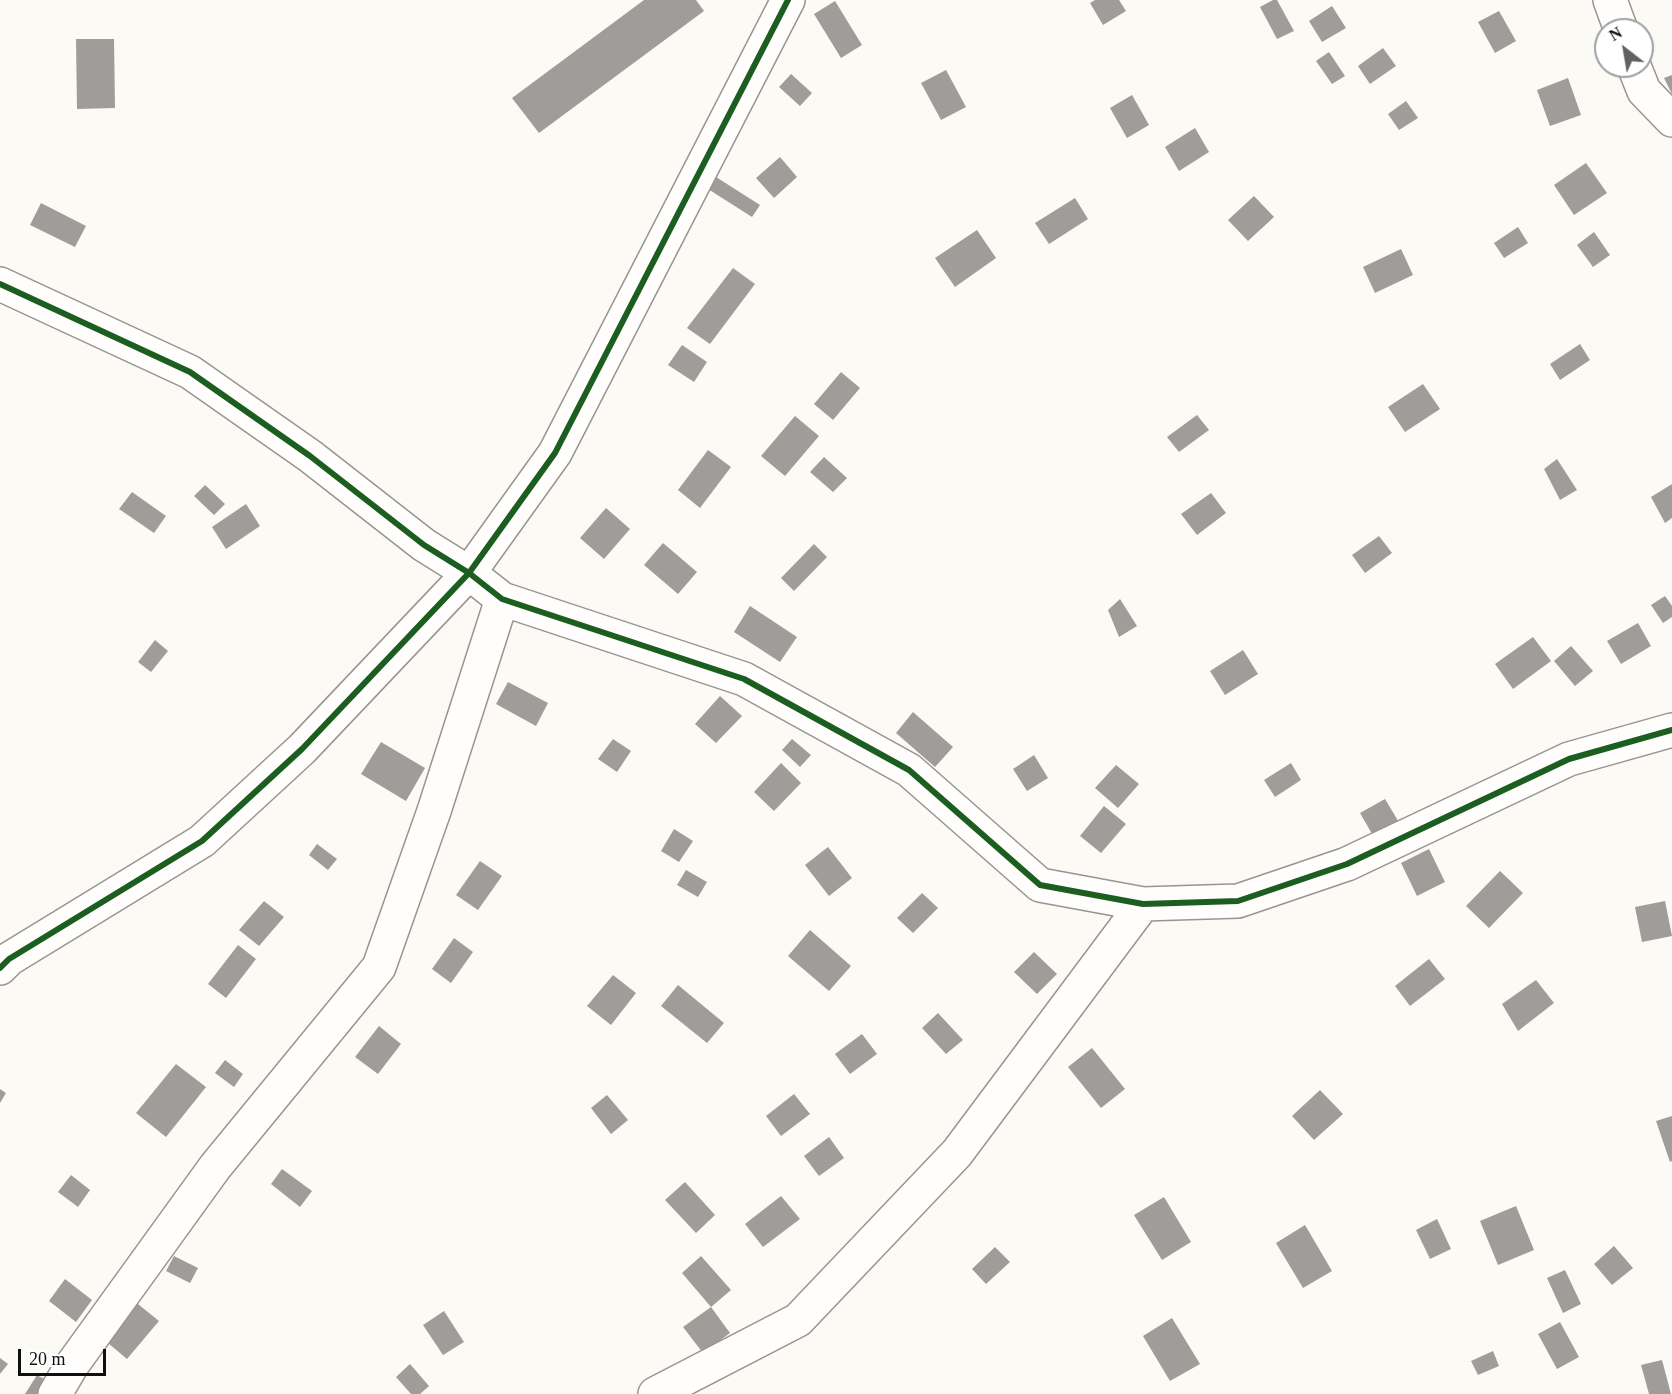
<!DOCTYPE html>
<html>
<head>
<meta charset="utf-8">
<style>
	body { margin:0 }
	#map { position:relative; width:1672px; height:1394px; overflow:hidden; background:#fcfaf4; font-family:"Times New Roman",serif }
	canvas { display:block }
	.north { position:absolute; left:1594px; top:18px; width:60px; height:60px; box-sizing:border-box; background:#fff; border:2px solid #9f9f9f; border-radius:50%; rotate:329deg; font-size:16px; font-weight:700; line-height:24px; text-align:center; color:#0f0f0f }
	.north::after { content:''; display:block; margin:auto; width:21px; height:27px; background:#62615f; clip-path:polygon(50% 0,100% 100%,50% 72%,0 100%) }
	.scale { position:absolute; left:18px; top:1349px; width:88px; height:27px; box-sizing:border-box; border:3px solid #0f0f0f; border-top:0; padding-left:8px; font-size:18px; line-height:21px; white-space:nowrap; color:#0f0f0f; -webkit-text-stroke:4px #fff; paint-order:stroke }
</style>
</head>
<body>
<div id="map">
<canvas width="1672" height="1394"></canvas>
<div class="north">N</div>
<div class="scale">20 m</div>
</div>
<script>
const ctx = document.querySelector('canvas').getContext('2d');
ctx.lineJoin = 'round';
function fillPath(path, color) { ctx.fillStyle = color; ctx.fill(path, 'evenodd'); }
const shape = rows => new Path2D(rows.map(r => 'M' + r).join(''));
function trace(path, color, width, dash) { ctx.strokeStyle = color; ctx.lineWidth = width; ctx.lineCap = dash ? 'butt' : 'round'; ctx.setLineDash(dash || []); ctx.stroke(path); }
fillPath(shape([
	[644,0,696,0,704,11,539,133,512,98],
	[1095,0,1119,0,1126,11,1103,25,1090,3],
	[1273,0,1277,0,1294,31,1277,39,1260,7],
	[835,1,862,45,841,58,814,14],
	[1332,6,1346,28,1322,42,1309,21],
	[1499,11,1516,41,1495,53,1478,22],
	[76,39,114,39,115,108,77,109],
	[1383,48,1396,66,1370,84,1358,66],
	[1329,52,1345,76,1332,84,1316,61],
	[946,70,966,107,941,120,921,83],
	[791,74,812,93,800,106,779,87],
	[1672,75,1672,94,1664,78],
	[1568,78,1581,115,1550,126,1537,90],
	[1132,95,1149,125,1127,138,1110,108],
	[1406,101,1418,118,1399,130,1388,114],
	[1195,128,1209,152,1179,171,1165,147],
	[780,157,797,177,774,198,756,178],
	[1586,163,1607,193,1574,215,1554,185],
	[716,177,760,205,752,217,708,189],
	[1254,196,1274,217,1248,241,1228,220],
	[1075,198,1088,219,1049,244,1035,223],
	[41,203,86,226,75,247,30,225],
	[1518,227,1528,243,1504,258,1494,243],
	[977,230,996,258,955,287,935,258],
	[1594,232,1610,255,1593,267,1577,245],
	[1401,249,1413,275,1375,293,1363,267],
	[733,268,755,284,710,344,687,328],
	[1580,344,1590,360,1560,380,1550,364],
	[682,345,707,362,694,382,668,365],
	[841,372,860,388,833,420,814,404],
	[1423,384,1440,409,1405,432,1388,407],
	[1197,415,1209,430,1179,452,1167,437],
	[795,416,819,436,785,476,761,456],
	[708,450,731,467,700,508,678,490],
	[824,457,847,478,833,492,810,472],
	[1557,459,1577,490,1560,500,1544,469],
	[1672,484,1672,518,1665,523,1651,497],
	[205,485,225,504,214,515,194,496],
	[132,492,166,516,154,533,119,509],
	[1211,493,1226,513,1197,535,1181,514],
	[246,504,260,526,226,549,212,527],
	[606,508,630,529,604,559,580,538],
	[1379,536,1392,553,1365,573,1352,555],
	[663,543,697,572,678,594,644,565],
	[814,544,827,557,794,591,781,578],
	[1665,596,1672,606,1672,617,1663,623,1651,605],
	[1120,599,1137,626,1119,637,1108,610],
	[750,606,797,637,780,662,734,632],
	[1638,623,1651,646,1621,664,1607,641],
	[1533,637,1551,661,1513,689,1495,664],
	[155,640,168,651,151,672,138,662],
	[1571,646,1593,671,1575,686,1554,661],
	[1243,650,1258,674,1225,695,1210,671],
	[508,682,548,703,536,726,496,704],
	[720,696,742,716,716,743,695,724],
	[913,712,953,747,935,767,896,733],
	[613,739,631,751,617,772,598,759],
	[792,739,811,755,800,767,782,750],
	[381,742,425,768,406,801,361,774],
	[1034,755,1048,778,1027,791,1013,769],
	[781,763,801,783,774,811,754,792],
	[1291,763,1301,780,1275,797,1264,780],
	[1116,765,1139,784,1118,808,1095,788],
	[1385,799,1400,824,1375,839,1360,813],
	[1104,806,1126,824,1101,853,1080,836],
	[674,829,693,841,679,862,661,851],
	[317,844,337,859,328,870,309,855],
	[828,847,852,878,829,896,805,865],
	[1429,849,1445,882,1417,896,1401,863],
	[480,861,502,876,478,910,456,895],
	[686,870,707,882,698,897,677,885],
	[1500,871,1523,893,1489,928,1466,906],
	[922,893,938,908,913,933,897,918],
	[264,901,284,917,259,946,239,930],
	[1665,901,1672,936,1642,942,1635,907],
	[810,930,851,966,829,991,788,956],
	[454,938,473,952,451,983,432,969],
	[238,945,256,959,226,998,208,984],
	[1034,952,1057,974,1037,994,1014,972],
	[1429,959,1445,979,1410,1006,1395,986],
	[613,975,636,993,611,1025,587,1006],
	[1536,980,1554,1003,1518,1031,1502,1004],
	[678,985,724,1023,707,1043,661,1006],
	[938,1013,963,1040,946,1054,922,1028],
	[379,1026,401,1044,378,1074,355,1057],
	[862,1034,877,1054,850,1074,835,1054],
	[1092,1048,1125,1089,1101,1108,1068,1067],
	[225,1060,243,1074,234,1087,215,1073],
	[176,1064,206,1087,166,1137,136,1113],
	[0,1089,6,1093,0,1103],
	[1320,1090,1343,1114,1314,1140,1292,1116],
	[794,1094,810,1114,781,1136,766,1116],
	[607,1095,628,1120,611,1134,591,1108],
	[1672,1116,1672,1161,1670,1162,1656,1121],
	[829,1137,844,1158,819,1176,804,1156],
	[282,1169,312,1191,300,1207,271,1184],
	[71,1175,90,1190,78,1207,58,1192],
	[685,1182,715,1215,696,1233,665,1200],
	[781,1196,800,1219,763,1247,745,1224],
	[1164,1197,1191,1242,1162,1260,1134,1215],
	[1516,1206,1534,1250,1498,1265,1480,1221],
	[1437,1219,1451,1249,1430,1259,1416,1230],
	[1305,1225,1332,1271,1303,1288,1276,1243],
	[1614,1246,1633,1268,1612,1285,1594,1264],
	[995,1247,1010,1262,986,1284,972,1269],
	[174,1256,198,1268,190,1283,166,1271],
	[701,1256,731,1290,711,1307,730,1333,703,1353,683,1327,711,1307,682,1273],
	[1565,1270,1581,1304,1563,1313,1547,1278],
	[65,1279,92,1300,76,1322,49,1301],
	[133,1300,159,1321,127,1359,102,1338],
	[444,1311,464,1342,443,1355,423,1325],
	[1172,1318,1200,1364,1170,1381,1143,1336],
	[1560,1322,1579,1357,1557,1369,1538,1334],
	[1493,1351,1499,1366,1478,1375,1471,1361],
	[0,1358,8,1364,0,1374],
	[1662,1360,1671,1394,1649,1394,1641,1365],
	[410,1364,429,1386,420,1394,411,1394,396,1377],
	[37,1375,53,1384,47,1394,25,1394]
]), '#9f9c99');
const minor = shape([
	[1610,0,1621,30],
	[1634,66,1644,91,1672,120],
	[0,284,190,372,310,456,424,545,469,573,502,599,744,679,909,770,1040,885,1143,904,1238,901,1347,864,1569,759,1672,730],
	[0,968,9,959,202,841,302,749,469,573,555,453,788,0],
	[55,1394,72,1365,215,1167,379,967,434,811,502,599],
	[655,1394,798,1320,957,1153,1143,904]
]);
trace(minor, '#969592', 36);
trace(minor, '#fffefd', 33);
trace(shape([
	[0,284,190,372,310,456,424,545,469,573,502,599,744,679,909,770,1040,885,1143,904,1238,901,1347,864,1569,759,1672,730],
	[0,968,9,959,202,841,302,749,469,573,555,453,788,0]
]), '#1b5e20', 6);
</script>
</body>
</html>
